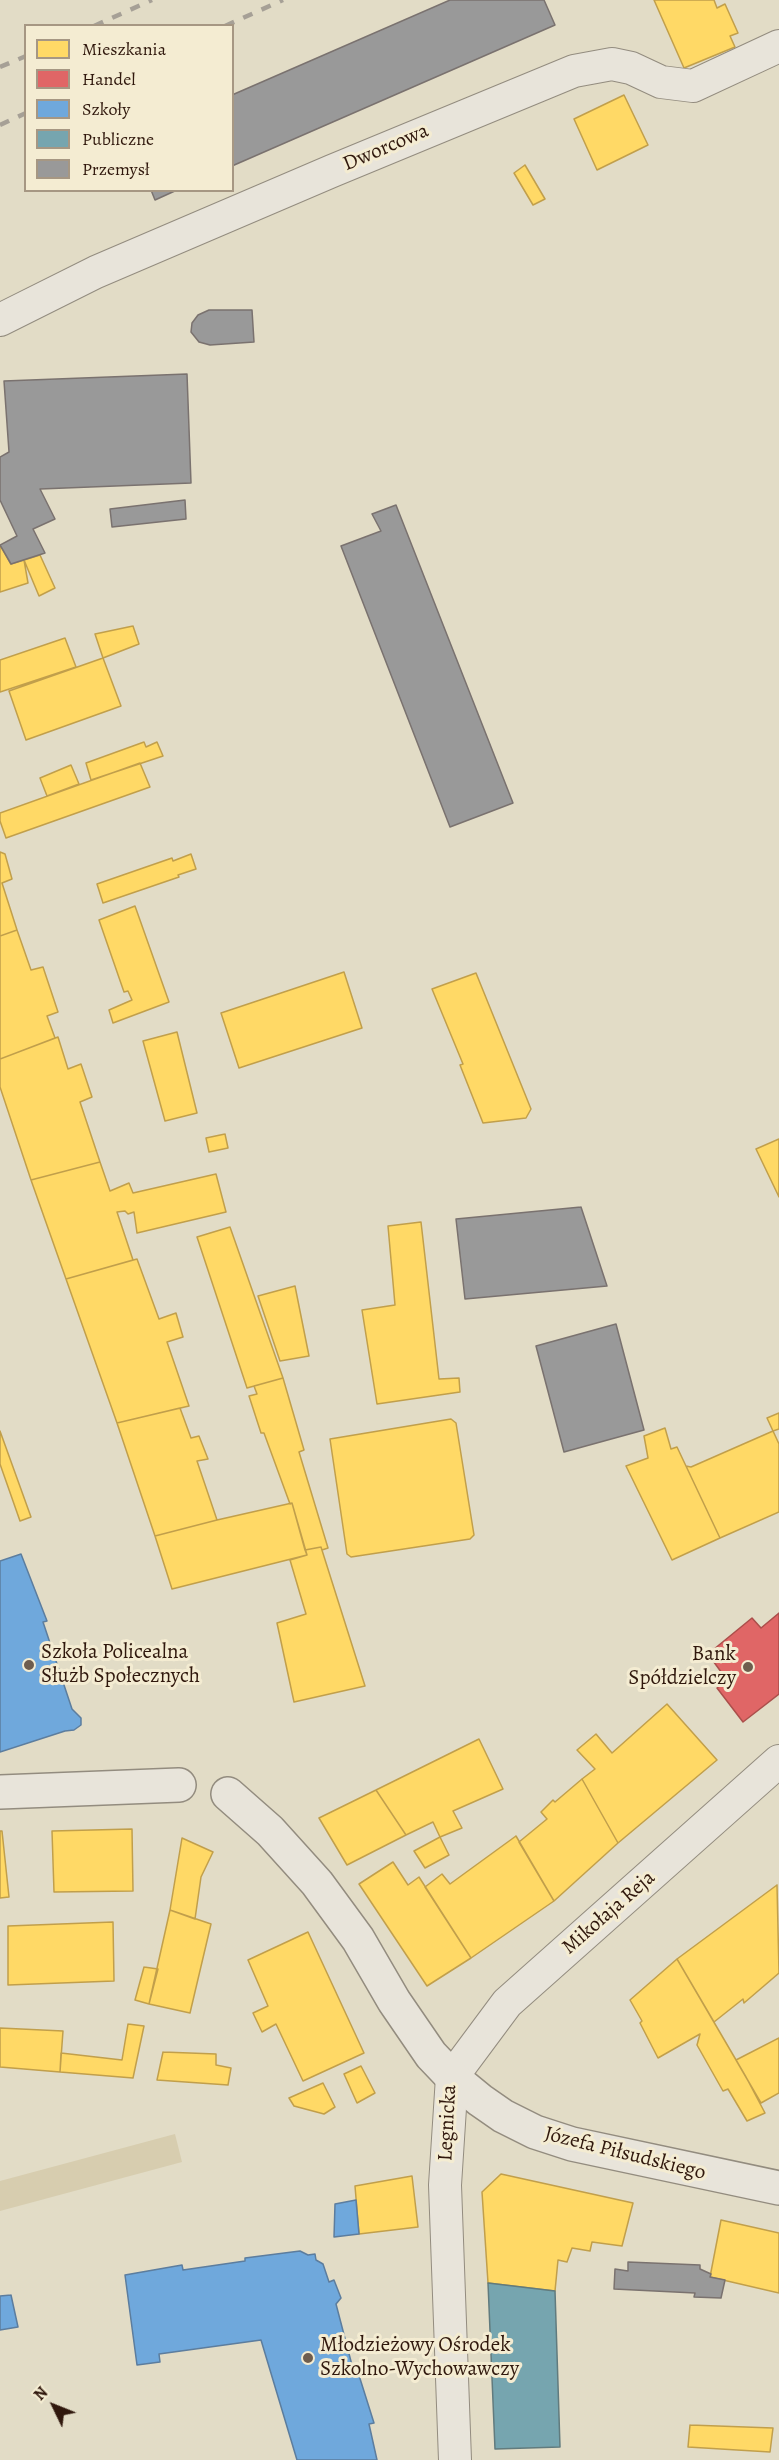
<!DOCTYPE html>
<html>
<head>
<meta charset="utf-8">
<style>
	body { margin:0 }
	#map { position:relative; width:779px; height:2460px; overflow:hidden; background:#e2dcc6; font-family:Alegreya,serif }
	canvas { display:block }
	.legend { position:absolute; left:24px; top:24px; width:210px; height:168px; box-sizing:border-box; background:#f4ecd2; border:2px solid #a69783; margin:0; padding:8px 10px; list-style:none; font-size:18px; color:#30180d }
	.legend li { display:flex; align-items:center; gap:12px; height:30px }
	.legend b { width:30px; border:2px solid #a69783 }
	.north { position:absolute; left:24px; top:2376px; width:60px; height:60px; -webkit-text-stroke:4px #f4ecd2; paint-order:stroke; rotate:313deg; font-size:16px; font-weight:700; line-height:24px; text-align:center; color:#30180d }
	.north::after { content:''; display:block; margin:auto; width:21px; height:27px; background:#30180d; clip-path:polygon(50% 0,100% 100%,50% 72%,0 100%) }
</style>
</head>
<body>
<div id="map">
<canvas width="779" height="2460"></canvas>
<ul class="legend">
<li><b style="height:16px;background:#ffd966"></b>Mieszkania</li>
<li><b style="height:16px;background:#e06666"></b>Handel</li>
<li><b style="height:16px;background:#6fa8dc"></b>Szkoły</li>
<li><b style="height:16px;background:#76a5af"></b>Publiczne</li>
<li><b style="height:16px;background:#999"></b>Przemysł</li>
</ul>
<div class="north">N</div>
</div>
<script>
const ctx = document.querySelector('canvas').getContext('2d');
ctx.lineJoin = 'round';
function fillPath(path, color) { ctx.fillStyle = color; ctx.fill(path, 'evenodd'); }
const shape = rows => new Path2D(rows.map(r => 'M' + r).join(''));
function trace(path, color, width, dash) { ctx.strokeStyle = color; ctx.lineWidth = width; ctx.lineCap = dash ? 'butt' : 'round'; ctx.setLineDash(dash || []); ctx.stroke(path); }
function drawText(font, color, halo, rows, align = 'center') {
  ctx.font = font + ' Alegreya,serif'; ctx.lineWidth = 6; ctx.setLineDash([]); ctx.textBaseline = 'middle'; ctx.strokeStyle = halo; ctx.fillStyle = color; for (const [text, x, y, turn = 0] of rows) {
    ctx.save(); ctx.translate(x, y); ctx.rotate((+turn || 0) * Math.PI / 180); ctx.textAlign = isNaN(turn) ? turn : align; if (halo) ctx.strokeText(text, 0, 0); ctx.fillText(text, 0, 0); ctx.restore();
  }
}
fillPath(shape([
	[175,2134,182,2162,0,2211,0,2181]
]), '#d7cdaf');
const homes = shape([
	[654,0,714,0,717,8,725,4,738,33,730,36,735,47,684,68,654,0],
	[624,95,648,145,597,170,574,119,624,95],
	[525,165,545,199,533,205,514,173,525,165],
	[0,545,11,564,24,560,28,583,0,592,0,545],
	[40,555,55,588,39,596,24,560,40,555],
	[133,626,139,644,103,658,95,634,133,626],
	[65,638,76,667,0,692,0,660,65,638],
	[103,658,121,706,26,740,9,691,103,658],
	[144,742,146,747,157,742,163,756,91,780,86,763,144,742],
	[140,763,150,787,6,838,0,821,0,813,140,763],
	[71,765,79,784,47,796,40,778,71,765],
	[0,852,5,854,12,879,2,883,17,930,0,936,0,852],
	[191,854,196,869,178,875,179,877,103,903,97,884,172,858,173,861,191,854],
	[135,906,169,1002,113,1023,109,1010,132,1000,128,991,124,992,99,920,135,906],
	[17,930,31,970,43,967,58,1012,47,1016,55,1038,0,1059,0,936,17,930],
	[344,972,362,1028,239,1068,221,1013,344,972],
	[476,973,531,1109,526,1118,483,1123,460,1065,463,1064,432,989,476,973],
	[177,1032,197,1113,165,1121,143,1041,177,1032],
	[58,1037,68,1069,81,1064,92,1097,80,1102,100,1162,31,1180,0,1087,0,1059,58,1037],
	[225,1134,228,1148,209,1152,206,1138,225,1134],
	[779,1139,779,1197,756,1149,779,1139],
	[100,1162,110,1191,129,1183,133,1193,216,1174,226,1212,137,1233,134,1212,128,1214,125,1211,117,1212,133,1260,66,1279,31,1180,100,1162],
	[421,1222,439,1379,459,1378,460,1392,377,1404,362,1310,395,1305,388,1226,421,1222],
	[230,1227,283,1378,247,1388,197,1237,230,1227],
	[137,1259,159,1319,176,1313,183,1337,167,1342,189,1406,117,1423,66,1279,137,1259],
	[295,1286,309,1356,280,1361,258,1296,295,1286],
	[283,1378,304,1450,299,1452,328,1548,322,1550,321,1547,305,1550,292,1503,290,1504,264,1433,261,1433,249,1396,257,1394,254,1386,283,1378],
	[180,1408,191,1438,199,1436,208,1459,197,1461,217,1520,155,1536,117,1423,180,1408],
	[779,1413,779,1429,773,1431,767,1418,779,1413],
	[451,1419,456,1423,474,1535,470,1539,351,1557,347,1554,330,1439,451,1419],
	[665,1428,671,1449,677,1447,720,1538,672,1560,626,1466,648,1458,644,1436,665,1428],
	[0,1431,31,1517,20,1521,0,1464,0,1431],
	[773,1431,779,1444,779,1512,720,1538,686,1466,691,1467,773,1431],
	[292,1503,307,1555,172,1589,155,1536,217,1520,292,1503],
	[321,1547,365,1686,294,1702,277,1623,306,1614,290,1560,307,1555,305,1550,321,1547],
	[667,1704,717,1760,618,1843,582,1779,595,1769,577,1750,596,1734,612,1753,667,1704],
	[479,1739,503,1789,453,1811,462,1828,440,1837,433,1822,406,1835,376,1790,479,1739],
	[582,1779,618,1843,554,1901,519,1842,547,1819,541,1812,553,1800,555,1802,582,1779],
	[376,1790,406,1835,347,1865,319,1818,376,1790],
	[132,1829,133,1891,54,1892,52,1831,132,1829],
	[0,1831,2,1831,9,1897,0,1898,0,1831],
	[516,1836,554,1901,471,1958,425,1887,442,1874,450,1884,516,1836],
	[440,1837,449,1855,425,1868,414,1851,440,1837],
	[182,1838,213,1852,201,1877,195,1919,170,1910,182,1838],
	[393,1862,408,1885,419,1877,471,1958,427,1986,359,1884,393,1862],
	[777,1885,779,1973,744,2003,743,1999,714,2022,677,1959,777,1885],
	[170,1910,211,1924,190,2013,149,2004,170,1910],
	[113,1922,114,1981,8,1985,8,1926,113,1922],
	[308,1932,364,2053,303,2081,276,2024,262,2032,253,2013,268,2006,248,1960,308,1932],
	[677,1959,746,2077,765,2113,747,2121,728,2089,723,2091,697,2045,700,2034,658,2058,640,2023,642,2021,630,2000,677,1959],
	[144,1967,158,1969,149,2004,135,2000,144,1967],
	[128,2024,144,2026,133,2078,60,2072,61,2053,122,2060,128,2024],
	[0,2028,63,2031,60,2072,0,2067,0,2028],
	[779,2038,779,2093,761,2103,736,2060,779,2038],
	[163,2052,216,2054,216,2065,231,2068,228,2085,157,2080,163,2052],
	[361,2066,375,2093,357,2103,344,2074,361,2066],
	[323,2083,335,2107,324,2114,294,2106,289,2098,323,2083],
	[501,2174,633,2203,622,2246,592,2242,590,2251,572,2248,567,2262,558,2260,555,2291,488,2283,482,2192,501,2174],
	[412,2176,418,2227,359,2234,355,2186,412,2176],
	[721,2220,779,2233,779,2293,710,2277,721,2220],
	[690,2425,773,2428,770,2452,688,2447,690,2425]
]);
fillPath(homes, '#ffd966');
trace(homes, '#c19f4b', 1.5);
const shops = shape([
	[779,1613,779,1694,743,1722,717,1688,727,1680,708,1654,752,1618,761,1628,779,1613]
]);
fillPath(shops, '#e06666');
trace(shops, '#ab4f4b', 1.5);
const schools = shape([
	[21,1554,47,1621,43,1622,72,1709,81,1718,81,1725,74,1730,65,1731,0,1752,0,1561,21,1554],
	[356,2200,359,2234,334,2237,335,2204,356,2200],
	[300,2251,308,2255,315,2254,316,2260,323,2264,329,2282,334,2280,341,2298,336,2304,353,2369,357,2369,374,2423,369,2424,377,2460,297,2460,261,2340,159,2354,160,2362,137,2365,125,2275,182,2265,183,2270,245,2261,245,2258,300,2251],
	[11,2295,18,2327,0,2330,0,2296,11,2295]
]);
fillPath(schools, '#6fa8dc');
trace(schools, '#5c7d9e', 1.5);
const public = shape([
	[488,2283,555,2291,560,2447,495,2449,488,2283]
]);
fillPath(public, '#76a5af');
trace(public, '#617b7e', 1.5);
const industry = shape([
	[450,0,544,0,555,25,232,166,232,95,450,0],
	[151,190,177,190,155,200,151,190],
	[209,310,252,310,254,342,210,345,199,342,191,332,192,323,198,315,209,310],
	[187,374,191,483,40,489,55,519,33,529,45,553,11,564,0,545,17,536,0,500,0,457,9,452,4,381,187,374],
	[185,500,186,519,112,527,110,509,185,500],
	[396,505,513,803,450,827,341,546,381,531,372,514,396,505],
	[581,1207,607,1286,465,1299,456,1219,581,1207],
	[616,1324,644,1430,564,1452,536,1346,616,1324],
	[628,2262,700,2265,700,2269,711,2274,710,2277,725,2280,721,2298,694,2297,695,2293,614,2289,615,2269,628,2271,628,2262]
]);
fillPath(industry, '#999');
trace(industry, '#7a726f', 1.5);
const minor = shape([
	[0,320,96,272,332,171,574,71,612,64,631,68,661,82,693,86,779,46],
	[455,2460,445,2185,452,2077,507,2003,779,1761]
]);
const tertiary = shape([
	[0,1792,179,1785],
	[228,1794,270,1831,317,1883,358,1939,394,2001,431,2055,452,2077,480,2100,503,2116,535,2132,572,2144,779,2188]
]);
trace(minor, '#938c7f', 34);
trace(tertiary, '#938c7f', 36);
trace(minor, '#e8e4da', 32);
trace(tertiary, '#e8e4da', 33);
trace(shape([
	[94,26,152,0],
	[225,26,283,0],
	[0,67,26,56],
	[0,125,26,113]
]), '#a6a096', 4.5, [10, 10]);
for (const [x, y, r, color] of [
	[29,1665,6,"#6e5d4e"],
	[748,1667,6,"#6e5d4e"],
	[308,2358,6,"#6e5d4e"]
]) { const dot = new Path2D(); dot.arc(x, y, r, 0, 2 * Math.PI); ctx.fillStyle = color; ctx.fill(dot); trace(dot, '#f4ecd2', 2); }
drawText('21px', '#30180d', '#f4ecd2', [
	["Dworcowa",386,148,-23],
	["Mikołaja Reja",609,1913,-41],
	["Legnicka",448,2123,-87],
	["Józefa Piłsudskiego",625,2154,14]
]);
drawText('21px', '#30180d', '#f4ecd2', [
	["Szkoła Policealna",41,1653],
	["Służb Społecznych",41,1677],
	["Bank",736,1655,"right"],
	["Spółdzielczy",736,1679,"right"],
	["Młodzieżowy Ośrodek",320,2346],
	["Szkolno-Wychowawczy",320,2370]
], 'left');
</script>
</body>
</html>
